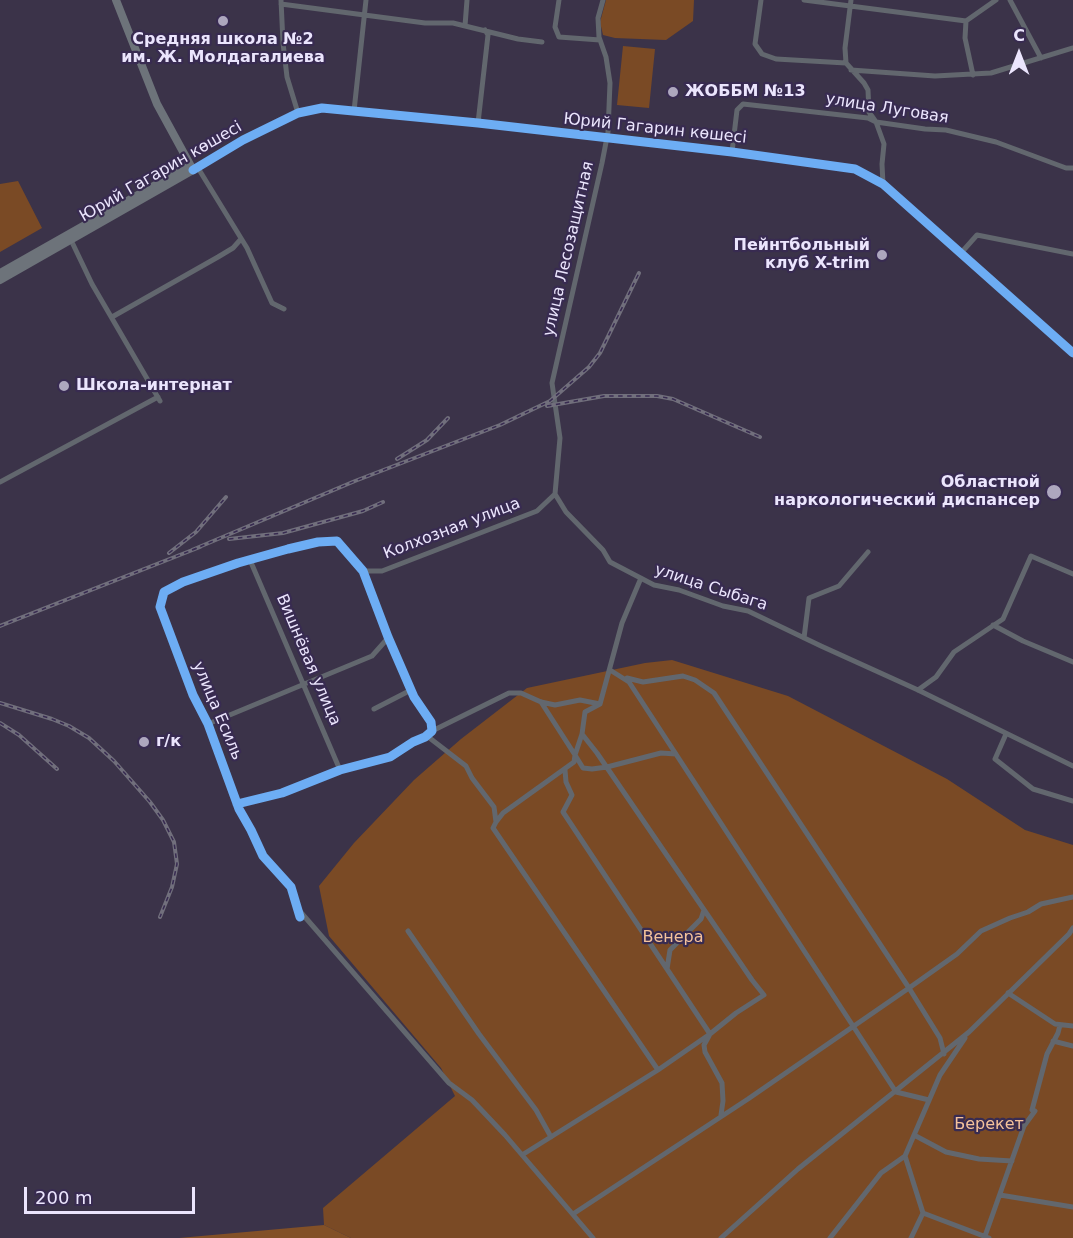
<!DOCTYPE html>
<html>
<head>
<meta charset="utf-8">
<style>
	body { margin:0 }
	#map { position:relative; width:1073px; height:1238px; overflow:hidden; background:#3b3349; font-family:"DejaVu Sans",sans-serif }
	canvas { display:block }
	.north { position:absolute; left:989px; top:24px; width:60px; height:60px; -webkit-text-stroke:4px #382b51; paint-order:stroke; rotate:0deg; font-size:16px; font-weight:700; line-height:24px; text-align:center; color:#ebe5fd }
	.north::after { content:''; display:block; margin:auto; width:21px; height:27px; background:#ebe5fd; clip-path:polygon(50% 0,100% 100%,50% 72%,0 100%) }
	.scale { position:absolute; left:24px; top:1187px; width:171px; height:27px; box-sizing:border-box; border:3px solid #ebe5fd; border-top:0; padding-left:8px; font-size:18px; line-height:21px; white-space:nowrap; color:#ebe5fd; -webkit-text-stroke:4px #382b51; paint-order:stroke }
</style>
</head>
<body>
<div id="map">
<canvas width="1073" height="1238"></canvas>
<div class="north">С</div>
<div class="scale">200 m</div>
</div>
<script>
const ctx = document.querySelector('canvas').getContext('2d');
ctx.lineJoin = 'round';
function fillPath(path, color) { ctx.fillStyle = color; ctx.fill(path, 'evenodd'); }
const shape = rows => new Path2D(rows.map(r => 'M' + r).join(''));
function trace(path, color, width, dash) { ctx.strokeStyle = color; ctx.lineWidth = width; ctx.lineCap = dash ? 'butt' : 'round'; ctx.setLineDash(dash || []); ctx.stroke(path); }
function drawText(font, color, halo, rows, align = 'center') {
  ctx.font = font + ' "DejaVu Sans",sans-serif'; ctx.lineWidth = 4.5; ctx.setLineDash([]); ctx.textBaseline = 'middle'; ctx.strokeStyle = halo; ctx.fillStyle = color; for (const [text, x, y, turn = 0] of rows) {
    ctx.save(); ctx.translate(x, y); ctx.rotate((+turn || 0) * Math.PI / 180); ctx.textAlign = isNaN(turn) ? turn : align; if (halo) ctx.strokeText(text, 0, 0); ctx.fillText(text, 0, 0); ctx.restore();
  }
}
fillPath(shape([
	[606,0,694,0,693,21,666,40,615,38,603,35,600,22],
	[623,46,655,49,649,108,617,105],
	[18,181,42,228,0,252,0,184],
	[672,660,788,696,947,779,1025,830,1073,845,1073,1238,351,1238,324,1225,323,1208,455,1096,441,1068,329,936,319,886,354,843,414,780,461,739,527,688,645,663]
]), '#7a4a25');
fillPath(shape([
	[324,1225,351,1238,179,1238]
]), '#825027');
trace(shape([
	[281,0,283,43,287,77,298,113],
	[559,0,555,27,559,37,600,40],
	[761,0,755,44,762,54,776,59,846,63],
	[804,0,966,21,996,0],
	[851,0,845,48,846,63,864,83,868,90,869,112,876,122,884,144,882,164,883,184],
	[1010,0,1041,58],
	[281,4,425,23,453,23,518,39,542,42],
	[966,21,965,38,973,75],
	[465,26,467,0],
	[851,70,935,76,991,73,1073,48],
	[354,111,366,0],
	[478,123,488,35,485,30],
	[732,152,737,110,743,104,868,118,876,122,925,129,946,130,996,142,1066,168,1073,168],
	[198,168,247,248,272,303,284,309],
	[193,170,243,140,298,113,322,108,478,123,732,152,855,169,883,184,1073,353],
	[70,238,92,284,160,401],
	[961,253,977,235,1073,254],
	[112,317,218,257,233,248,241,239],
	[0,482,158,397],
	[555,494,566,512,603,550,610,562,654,585,679,590,723,606,748,611,821,646,918,690,1073,766],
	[250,560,340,770],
	[363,571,382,571,537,511,555,494,560,438,552,383,602,163,608,132,610,83,606,57,599,37,598,18,603,0],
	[993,625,1023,641,1073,662],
	[804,638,809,598,839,586,868,552],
	[610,670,629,682,896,1092,929,1100],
	[627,678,643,682,683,676,695,680,714,693,909,988,940,1038,944,1054],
	[918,690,936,677,954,652,1003,619,1031,556,1073,574],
	[374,709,411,690],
	[208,724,372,656,388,638],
	[432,731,509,693,521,693,541,702,555,705,580,700,600,704],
	[582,734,575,755,583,768,592,769,607,767,661,753,676,754],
	[1006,734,995,759,1033,789,1073,801],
	[427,736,466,766,472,778,494,807,496,822,493,828,658,1070],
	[565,770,566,782,572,795,563,812,710,1034],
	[237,804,282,793,340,770,390,757,413,742,425,737,432,731,431,722,414,697,388,637,363,571,337,541,318,542,288,549,238,563,183,582,164,592,160,607,193,695,208,724,239,809,251,830,263,856,291,887,300,917],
	[496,822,503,813,574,762,575,755,541,702],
	[298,909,449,1083,472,1100,505,1135,593,1238],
	[408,931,479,1034,536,1110,551,1137],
	[667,969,670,950,701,919,704,910],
	[1008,993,1055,1024,1073,1026],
	[709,1036,704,1045,705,1052,722,1083,723,1101,721,1115],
	[1053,1041,1073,1046],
	[1032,1110,1047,1054,1058,1033,1060,1025],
	[914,1135,946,1152,979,1159,1012,1161],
	[522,1155,658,1070,710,1034,736,1013,764,995,752,980,597,753,582,734,585,712,600,704,622,623,641,578],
	[1000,1195,1073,1207],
	[923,1213,989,1238],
	[573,1214,748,1099,909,988,957,954,981,931,1010,918,1028,912,1041,904,1073,897],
	[985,1236,1024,1126,1035,1111],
	[721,1238,798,1169,969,1032,1069,934,1073,928],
	[830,1238,881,1173,905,1156],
	[911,1238,923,1213,905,1156,940,1075,965,1038]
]), '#62676e', 5);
trace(shape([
	[0,273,189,166],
	[0,280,193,170,157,104,116,0]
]), '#6d737a', 8);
const rail = shape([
	[547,406,604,396,657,396,673,399,760,437],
	[397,459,427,440,448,418],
	[229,539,283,533,363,511,383,502],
	[192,550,355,481,500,425,550,401,589,367,600,353,639,273],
	[169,553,196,532,226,497],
	[0,626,200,547],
	[0,703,52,719,69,726,89,738,114,761,150,802,163,820,174,842,177,864,172,887,160,917],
	[0,723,19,735,57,769]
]);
trace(rail, '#716f7c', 4);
trace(rail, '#382b51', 1.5, [4.5]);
trace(shape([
	[193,170,243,140,298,113,322,108,478,123,732,152,855,169,883,184,1073,353],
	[237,804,282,793,340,770,390,757,413,742,425,737,432,731,431,722,414,697,388,637,363,571,337,541,318,542,288,549,238,563,183,582,164,592,160,607,193,695,208,724,239,809,251,830,263,856,291,887,300,917]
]), '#6dadf4', 9);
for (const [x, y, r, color] of [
	[223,21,6,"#ada7be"],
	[673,92,6,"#ada7be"],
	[882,255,6,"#ada7be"],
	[64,386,6,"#ada7be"],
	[1054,492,8,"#ada7be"],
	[144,742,6,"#ada7be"]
]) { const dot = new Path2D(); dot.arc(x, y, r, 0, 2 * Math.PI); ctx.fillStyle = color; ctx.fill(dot); trace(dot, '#382b51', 2); }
drawText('bold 16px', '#ebe5fd', '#382b51', [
	["Средняя школа №2",223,40,"center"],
	["им. Ж. Молдагалиева",223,58,"center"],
	["ЖОББМ №13",685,92],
	["Пейнтбольный",870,246,"right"],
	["клуб X-trim",870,264,"right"],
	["Школа-интернат",76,386],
	["Областной",1040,483,"right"],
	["наркологический диспансер",1040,501,"right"],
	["г/к",156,742]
], 'left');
drawText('16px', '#ebe5fd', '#382b51', [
	["улица Луговая",887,109,9],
	["Юрий Гагарин көшесі",655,129,6],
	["Юрий Гагарин көшесі",161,172,-30],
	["улица Лесозащитная",569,249,-77],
	["Колхозная улица",452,529,-21],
	["улица Сыбага",711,588,18],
	["Вишнёвая улица",308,660,67],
	["улица Есиль",217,711,67]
]);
drawText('16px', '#f5c29b', '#382b51', [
	["Венера",673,938],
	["Берекет",989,1125]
]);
</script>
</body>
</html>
